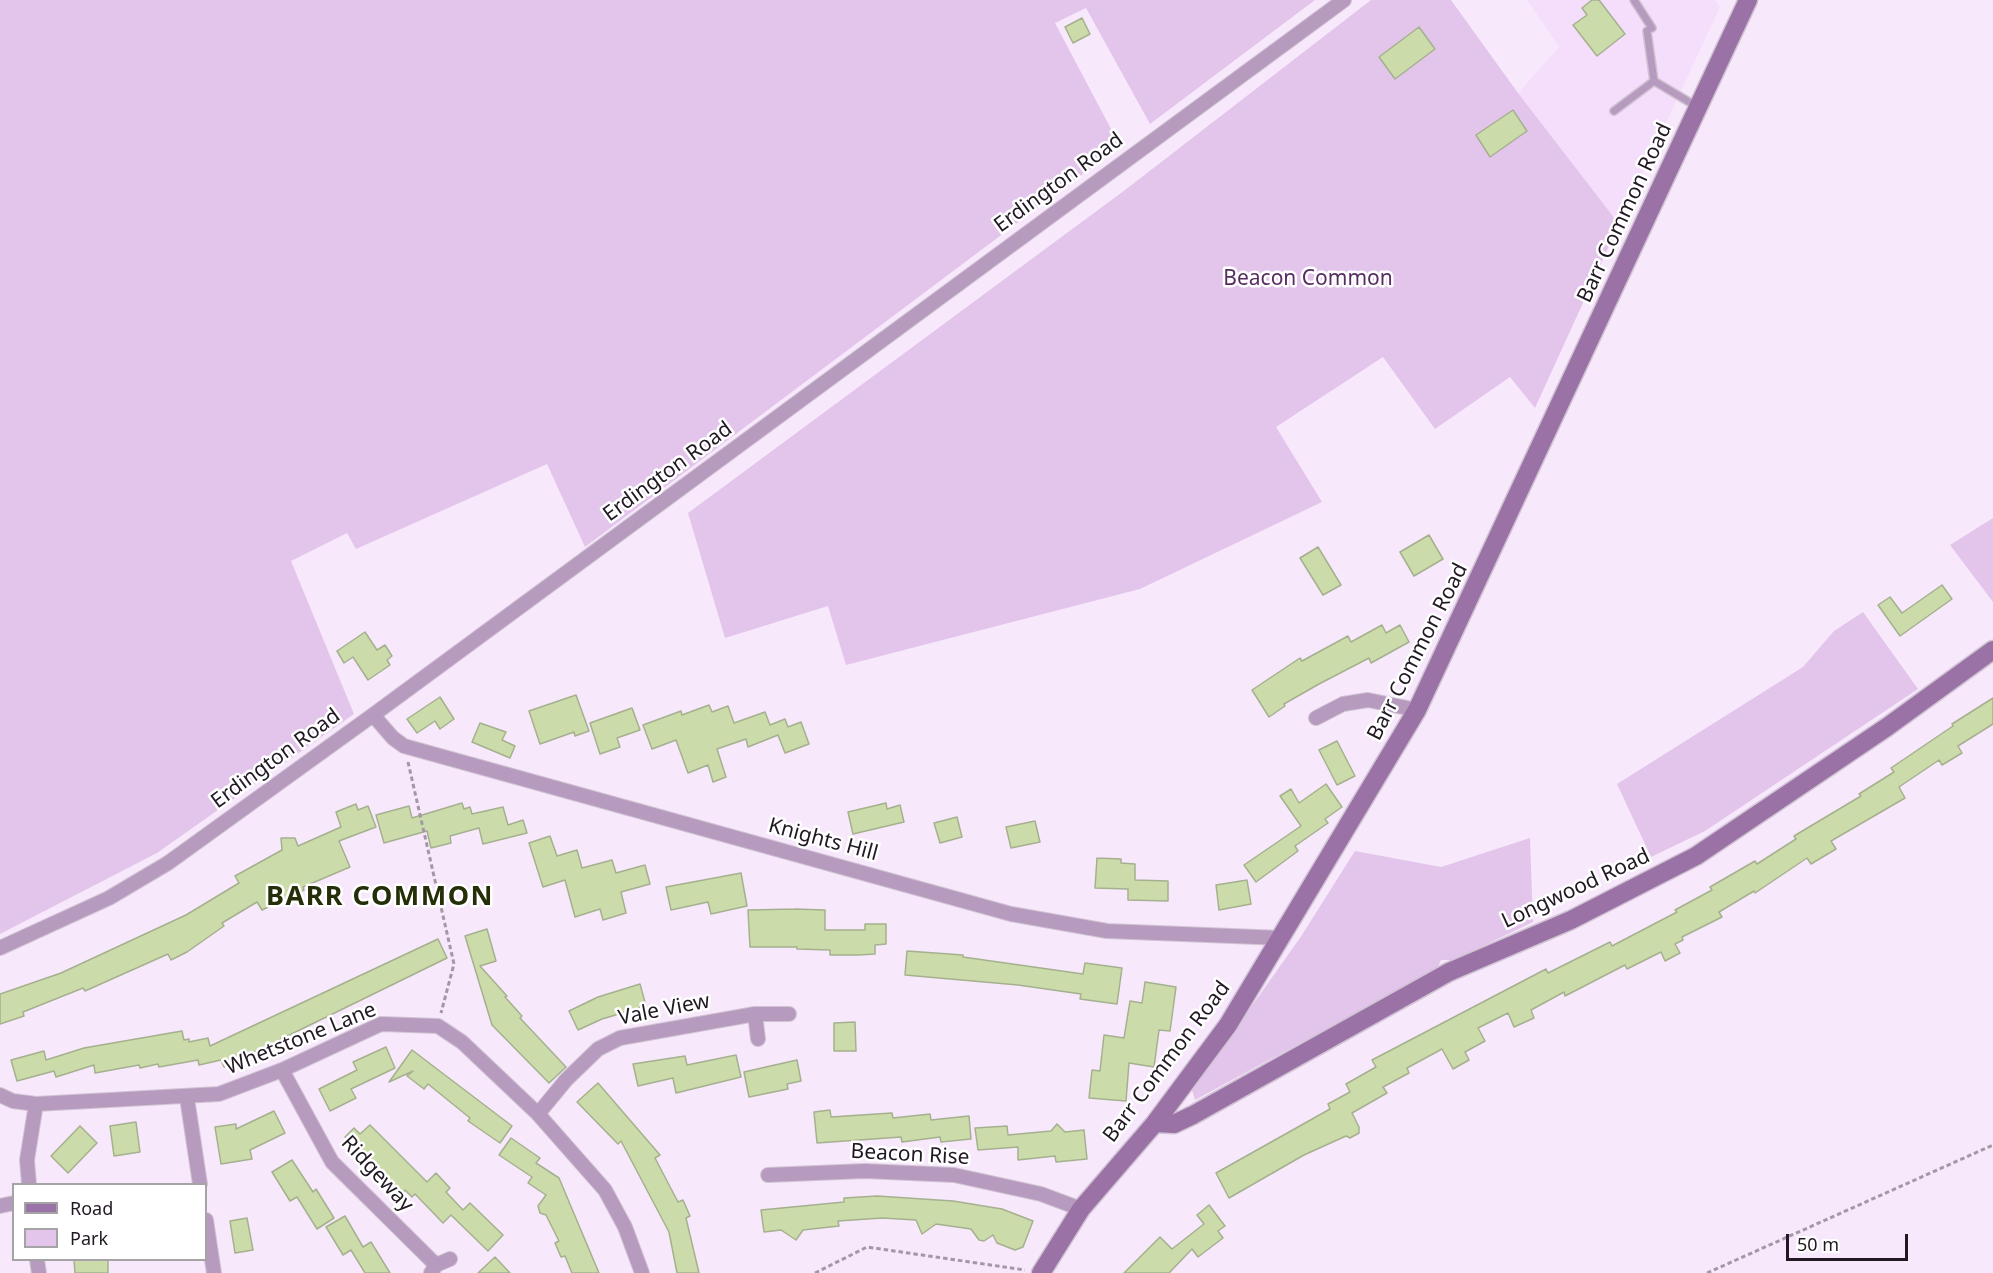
<!DOCTYPE html>
<html>
<head>
<meta charset="utf-8">
<style>
	body { margin:0 }
	#map { position:relative; width:1993px; height:1273px; overflow:hidden; background:#f7e9fb; font-family:"Noto Sans",sans-serif }
	canvas { display:block }
	.legend { position:absolute; left:12px; top:1183px; width:195px; height:78px; box-sizing:border-box; background:#fff; border:2px solid #a6a3a7; margin:0; padding:8px 10px; list-style:none; font-size:18px; color:#211823 }
	.legend li { display:flex; align-items:center; gap:12px; height:30px }
	.legend b { width:30px; border:2px solid #a6a3a7 }
	.scale { position:absolute; left:1786px; top:1234px; width:122px; height:27px; box-sizing:border-box; border:3px solid #211823; border-top:0; padding-left:8px; font-size:18px; line-height:21px; white-space:nowrap; color:#211823; -webkit-text-stroke:4px #fff; paint-order:stroke }
</style>
</head>
<body>
<div id="map">
<canvas width="1993" height="1273"></canvas>
<ul class="legend">
<li><b style="height:8px;background:#9a72a5"></b>Road</li>
<li><b style="height:16px;background:#e3c5eb"></b>Park</li>
</ul>
<div class="scale">50 m</div>
</div>
<script>
const ctx = document.querySelector('canvas').getContext('2d');
ctx.lineJoin = 'round';
function fillPath(path, color) { ctx.fillStyle = color; ctx.fill(path, 'evenodd'); }
const shape = rows => new Path2D(rows.map(r => 'M' + r).join(''));
function trace(path, color, width, dash) { ctx.strokeStyle = color; ctx.lineWidth = width; ctx.lineCap = dash ? 'butt' : 'round'; ctx.setLineDash(dash || []); ctx.stroke(path); }
function drawText(font, color, halo, rows, align = 'center') {
  ctx.font = font + ' "Noto Sans",sans-serif'; ctx.lineWidth = 5; ctx.setLineDash([]); ctx.textBaseline = 'middle'; ctx.strokeStyle = halo; ctx.fillStyle = color; for (const [text, x, y, turn = 0] of rows) {
    ctx.save(); ctx.translate(x, y); ctx.rotate((+turn || 0) * Math.PI / 180); ctx.textAlign = isNaN(turn) ? turn : align; if (halo) ctx.strokeText(text, 0, 0); ctx.fillText(text, 0, 0); ctx.restore();
  }
}
fillPath(shape([
	[1527,0,1715,0,1720,7,1619,224,1518,93,1559,47]
]), '#f5defb');
fillPath(shape([
	[0,0,1315,0,1150,124,1086,8,1055,23,1120,146,585,547,547,464,356,549,347,533,291,561,354,714,157,853,0,934],
	[1371,0,1451,0,1518,93,1619,224,1535,408,1510,377,1435,429,1383,357,1276,427,1322,502,1140,589,846,665,828,606,725,638,688,513,1125,190],
	[1993,518,1993,602,1950,545],
	[1863,612,1918,689,1705,831,1651,857,1617,784,1803,667,1834,631],
	[1530,838,1533,922,1454,960,1441,960,1437,969,1195,1100,1192,1090,1300,938,1355,851,1441,867]
]), '#e3c5eb');
const building = shape([
	[1592,0,1599,0,1625,34,1597,56,1573,25,1587,15,1582,8,1592,0],
	[1082,18,1090,34,1073,43,1065,27,1082,18],
	[1419,27,1435,49,1395,79,1379,57,1419,27],
	[1513,110,1527,131,1490,157,1476,135,1513,110],
	[1429,535,1443,559,1414,576,1400,552,1429,535],
	[1318,547,1341,585,1323,595,1300,558,1318,547],
	[1942,585,1952,599,1900,636,1878,605,1890,597,1902,613,1942,585],
	[1382,625,1386,633,1400,625,1409,642,1371,663,1369,658,1319,684,1284,704,1285,706,1269,717,1252,690,1300,658,1302,661,1348,636,1351,642,1382,625],
	[365,632,377,650,385,645,392,656,387,660,390,665,368,680,353,657,344,663,337,651,365,632],
	[576,695,589,731,575,736,574,732,540,744,529,711,576,695],
	[440,697,454,719,440,729,435,721,417,733,407,719,440,697],
	[1993,698,1993,724,1958,746,1962,753,1942,765,1939,760,1899,787,1905,798,1831,841,1836,849,1811,864,1807,858,1755,893,1754,891,1719,912,1722,917,1682,937,1683,940,1675,944,1680,953,1665,961,1661,952,1627,969,1625,965,1565,996,1564,992,1531,1010,1534,1018,1514,1027,1508,1013,1478,1028,1485,1041,1465,1052,1469,1060,1453,1069,1442,1049,1407,1068,1409,1073,1383,1087,1387,1093,1352,1113,1359,1127,1359,1133,1350,1138,1346,1136,1304,1155,1229,1198,1216,1173,1330,1109,1328,1104,1350,1092,1346,1084,1376,1067,1372,1060,1546,969,1548,973,1610,942,1612,946,1677,912,1675,910,1712,890,1710,887,1755,861,1757,864,1796,839,1794,836,1861,796,1859,794,1894,772,1891,768,1953,726,1952,724,1993,698],
	[709,705,712,712,728,706,734,723,765,712,770,725,785,719,788,727,801,722,809,744,785,753,778,735,748,747,746,739,717,749,726,777,713,782,708,765,688,773,676,740,652,749,643,725,681,711,682,715,709,705],
	[632,708,640,730,617,738,620,747,600,754,590,723,632,708],
	[480,723,506,732,502,740,515,746,510,758,472,742,480,723],
	[1337,741,1355,776,1337,785,1319,750,1337,741],
	[1326,784,1342,807,1325,819,1328,823,1295,846,1298,851,1256,882,1244,865,1301,826,1280,796,1291,789,1299,803,1326,784],
	[462,803,464,809,470,807,472,814,503,807,508,825,523,820,527,833,483,844,479,828,450,836,451,843,431,848,427,831,384,843,376,815,409,806,412,818,462,803],
	[886,803,887,809,900,805,904,822,853,834,848,812,886,803],
	[356,804,358,810,368,806,376,827,339,841,350,867,303,887,304,890,262,910,257,902,222,923,224,926,187,952,171,960,168,954,85,991,83,988,23,1012,24,1016,0,1024,0,994,61,973,186,915,239,883,235,876,282,850,281,838,295,838,298,846,341,827,336,812,356,804],
	[957,817,962,837,940,843,934,823,957,817],
	[1035,821,1040,842,1011,848,1006,827,1035,821],
	[550,836,557,856,577,850,582,868,612,860,616,873,645,865,650,884,621,892,626,913,603,920,600,909,575,917,565,880,543,887,529,843,550,836],
	[1097,858,1121,859,1121,863,1135,864,1135,880,1168,881,1168,901,1128,900,1128,889,1095,888,1097,858],
	[741,873,747,906,711,914,708,902,671,910,666,887,741,873],
	[1247,880,1251,904,1219,910,1216,885,1247,880],
	[795,909,825,910,825,930,865,930,865,924,886,924,886,944,875,945,875,954,858,955,830,955,830,950,797,949,797,947,750,947,748,910,795,909],
	[487,929,496,961,480,966,507,996,505,997,522,1016,520,1018,566,1067,549,1083,492,1025,465,936,487,929],
	[438,939,447,958,224,1067,221,1060,199,1065,198,1060,159,1067,158,1064,140,1068,139,1065,95,1073,94,1065,56,1077,54,1071,17,1081,11,1060,44,1051,46,1060,84,1048,182,1031,184,1040,189,1039,189,1042,208,1038,210,1046,438,939],
	[907,951,963,955,963,957,1083,974,1085,963,1122,968,1117,1004,1080,999,1081,994,1018,985,905,975,907,951],
	[1145,982,1176,987,1170,1031,1159,1030,1154,1067,1129,1063,1126,1101,1089,1098,1092,1070,1100,1071,1104,1035,1124,1038,1130,1001,1142,1003,1145,982],
	[640,984,646,1006,602,1019,578,1030,569,1011,598,997,640,984],
	[855,1022,856,1051,834,1051,834,1023,855,1022],
	[386,1047,395,1068,351,1089,356,1098,330,1111,319,1089,357,1070,353,1062,386,1047],
	[412,1050,512,1126,500,1143,468,1121,470,1118,428,1084,424,1089,407,1076,413,1071,389,1082,412,1050],
	[736,1055,741,1077,676,1093,673,1078,638,1086,633,1064,685,1056,687,1065,736,1055],
	[797,1060,801,1081,787,1084,788,1089,749,1097,744,1072,797,1060],
	[598,1083,660,1155,655,1158,678,1202,683,1200,690,1216,686,1218,699,1273,677,1273,669,1232,621,1141,618,1144,577,1102,598,1083],
	[830,1110,831,1117,892,1113,893,1118,930,1114,931,1120,969,1116,971,1139,941,1142,940,1137,902,1142,901,1137,817,1143,814,1112,830,1110],
	[274,1111,285,1133,250,1150,252,1159,221,1164,215,1127,236,1124,236,1129,274,1111],
	[136,1122,140,1152,114,1156,110,1126,136,1122],
	[1057,1124,1065,1132,1084,1130,1087,1159,1056,1162,1055,1156,1018,1160,1018,1147,978,1150,975,1128,1007,1126,1008,1135,1051,1131,1057,1124],
	[370,1125,427,1182,436,1173,450,1188,446,1192,463,1210,470,1203,503,1235,488,1251,451,1215,443,1223,415,1194,412,1197,405,1190,400,1195,345,1137,354,1128,360,1134,370,1125],
	[80,1126,97,1143,68,1173,51,1156,80,1126],
	[511,1138,540,1158,536,1163,559,1178,599,1273,572,1273,565,1256,561,1257,555,1243,559,1241,546,1215,540,1213,538,1206,546,1195,528,1183,532,1177,499,1155,511,1138],
	[292,1160,313,1192,316,1189,334,1218,317,1229,297,1197,290,1201,272,1172,292,1160],
	[877,1196,953,1201,1002,1209,1033,1221,1023,1247,1015,1250,997,1243,993,1235,984,1241,979,1240,971,1229,936,1224,922,1234,916,1220,882,1218,838,1221,839,1226,803,1230,796,1240,781,1230,764,1232,761,1210,844,1202,844,1198,877,1196],
	[1209,1205,1225,1226,1218,1231,1223,1238,1198,1257,1192,1249,1169,1273,1124,1273,1160,1237,1172,1249,1204,1224,1197,1215,1209,1205],
	[345,1216,363,1247,371,1242,390,1273,365,1273,351,1250,343,1255,326,1227,345,1216],
	[247,1218,253,1250,235,1253,230,1221,247,1218],
	[495,1257,510,1273,478,1273,495,1257],
	[74,1260,108,1260,108,1273,75,1273,74,1260]
]);
fillPath(building, '#cbdcaa');
trace(building, '#a5b08f', 1.5);
const lane = shape([
	[1634,0,1652,28],
	[1647,31,1654,81],
	[1614,111,1654,81,1696,106]
]);
const street = shape([
	[373,715,393,738,404,746,1011,914,1107,931,1282,938],
	[1316,718,1343,704,1368,700,1417,710],
	[0,948,109,898,168,863,373,715,1344,0],
	[755,1014,758,1039],
	[282,1070,332,1162,436,1265],
	[0,1095,13,1101,36,1104,219,1094,282,1070,381,1024,438,1026,462,1042,538,1114,605,1190,625,1227,642,1273],
	[187,1098,200,1184],
	[538,1114,566,1080,598,1049,620,1038,755,1014,789,1014],
	[768,1175,865,1171,954,1175,1041,1194,1081,1209],
	[29,1184,27,1160,36,1104],
	[0,1206,14,1203],
	[206,1220,214,1273],
	[37,1260,39,1273],
	[431,1273,436,1265,450,1259]
]);
const secondary = shape([
	[1155,1123,1174,1124,1193,1115,1449,972,1571,920,1696,856,1887,727,1993,650],
	[1041,1273,1081,1209,1155,1123,1228,1025,1417,710,1748,0]
]);
trace(lane, '#d0c3d4', 10);
trace(street, '#d0c3d4', 16);
trace(secondary, '#d0c3d4', 21);
trace(shape([
	[408,762,454,964,441,1013],
	[815,1273,867,1247,1025,1270],
	[1707,1273,1993,1145]
]), '#a498a7', 3, [4.5, 3]);
trace(lane, '#b79bbe', 7);
trace(street, '#b79bbe', 14);
trace(secondary, '#9a72a5', 18);
drawText('21px', '#211823', '#fff', [
	["Erdington Road",1059,183,-36],
	["Barr Common Road",1625,213,-65],
	["Erdington Road",668,472,-36],
	["Barr Common Road",1418,652,-63],
	["Erdington Road",276,759,-36],
	["Knights Hill",823,840,15],
	["Longwood Road",1576,889,-25],
	["Vale View",664,1010,-11],
	["Whetstone Lane",301,1039,-22],
	["Barr Common Road",1167,1062,-53],
	["Beacon Rise",910,1155,3],
	["Ridgeway",377,1174,47]
]);
drawText('21px', '#572d61', '#fff', [
	["Beacon Common",1308,279]
]);
ctx.letterSpacing = '1.5px';
drawText('bold 27px', '#242e08', '#fff', [
	["BARR COMMON",380,897]
]);
ctx.letterSpacing = '0px';
</script>
</body>
</html>
